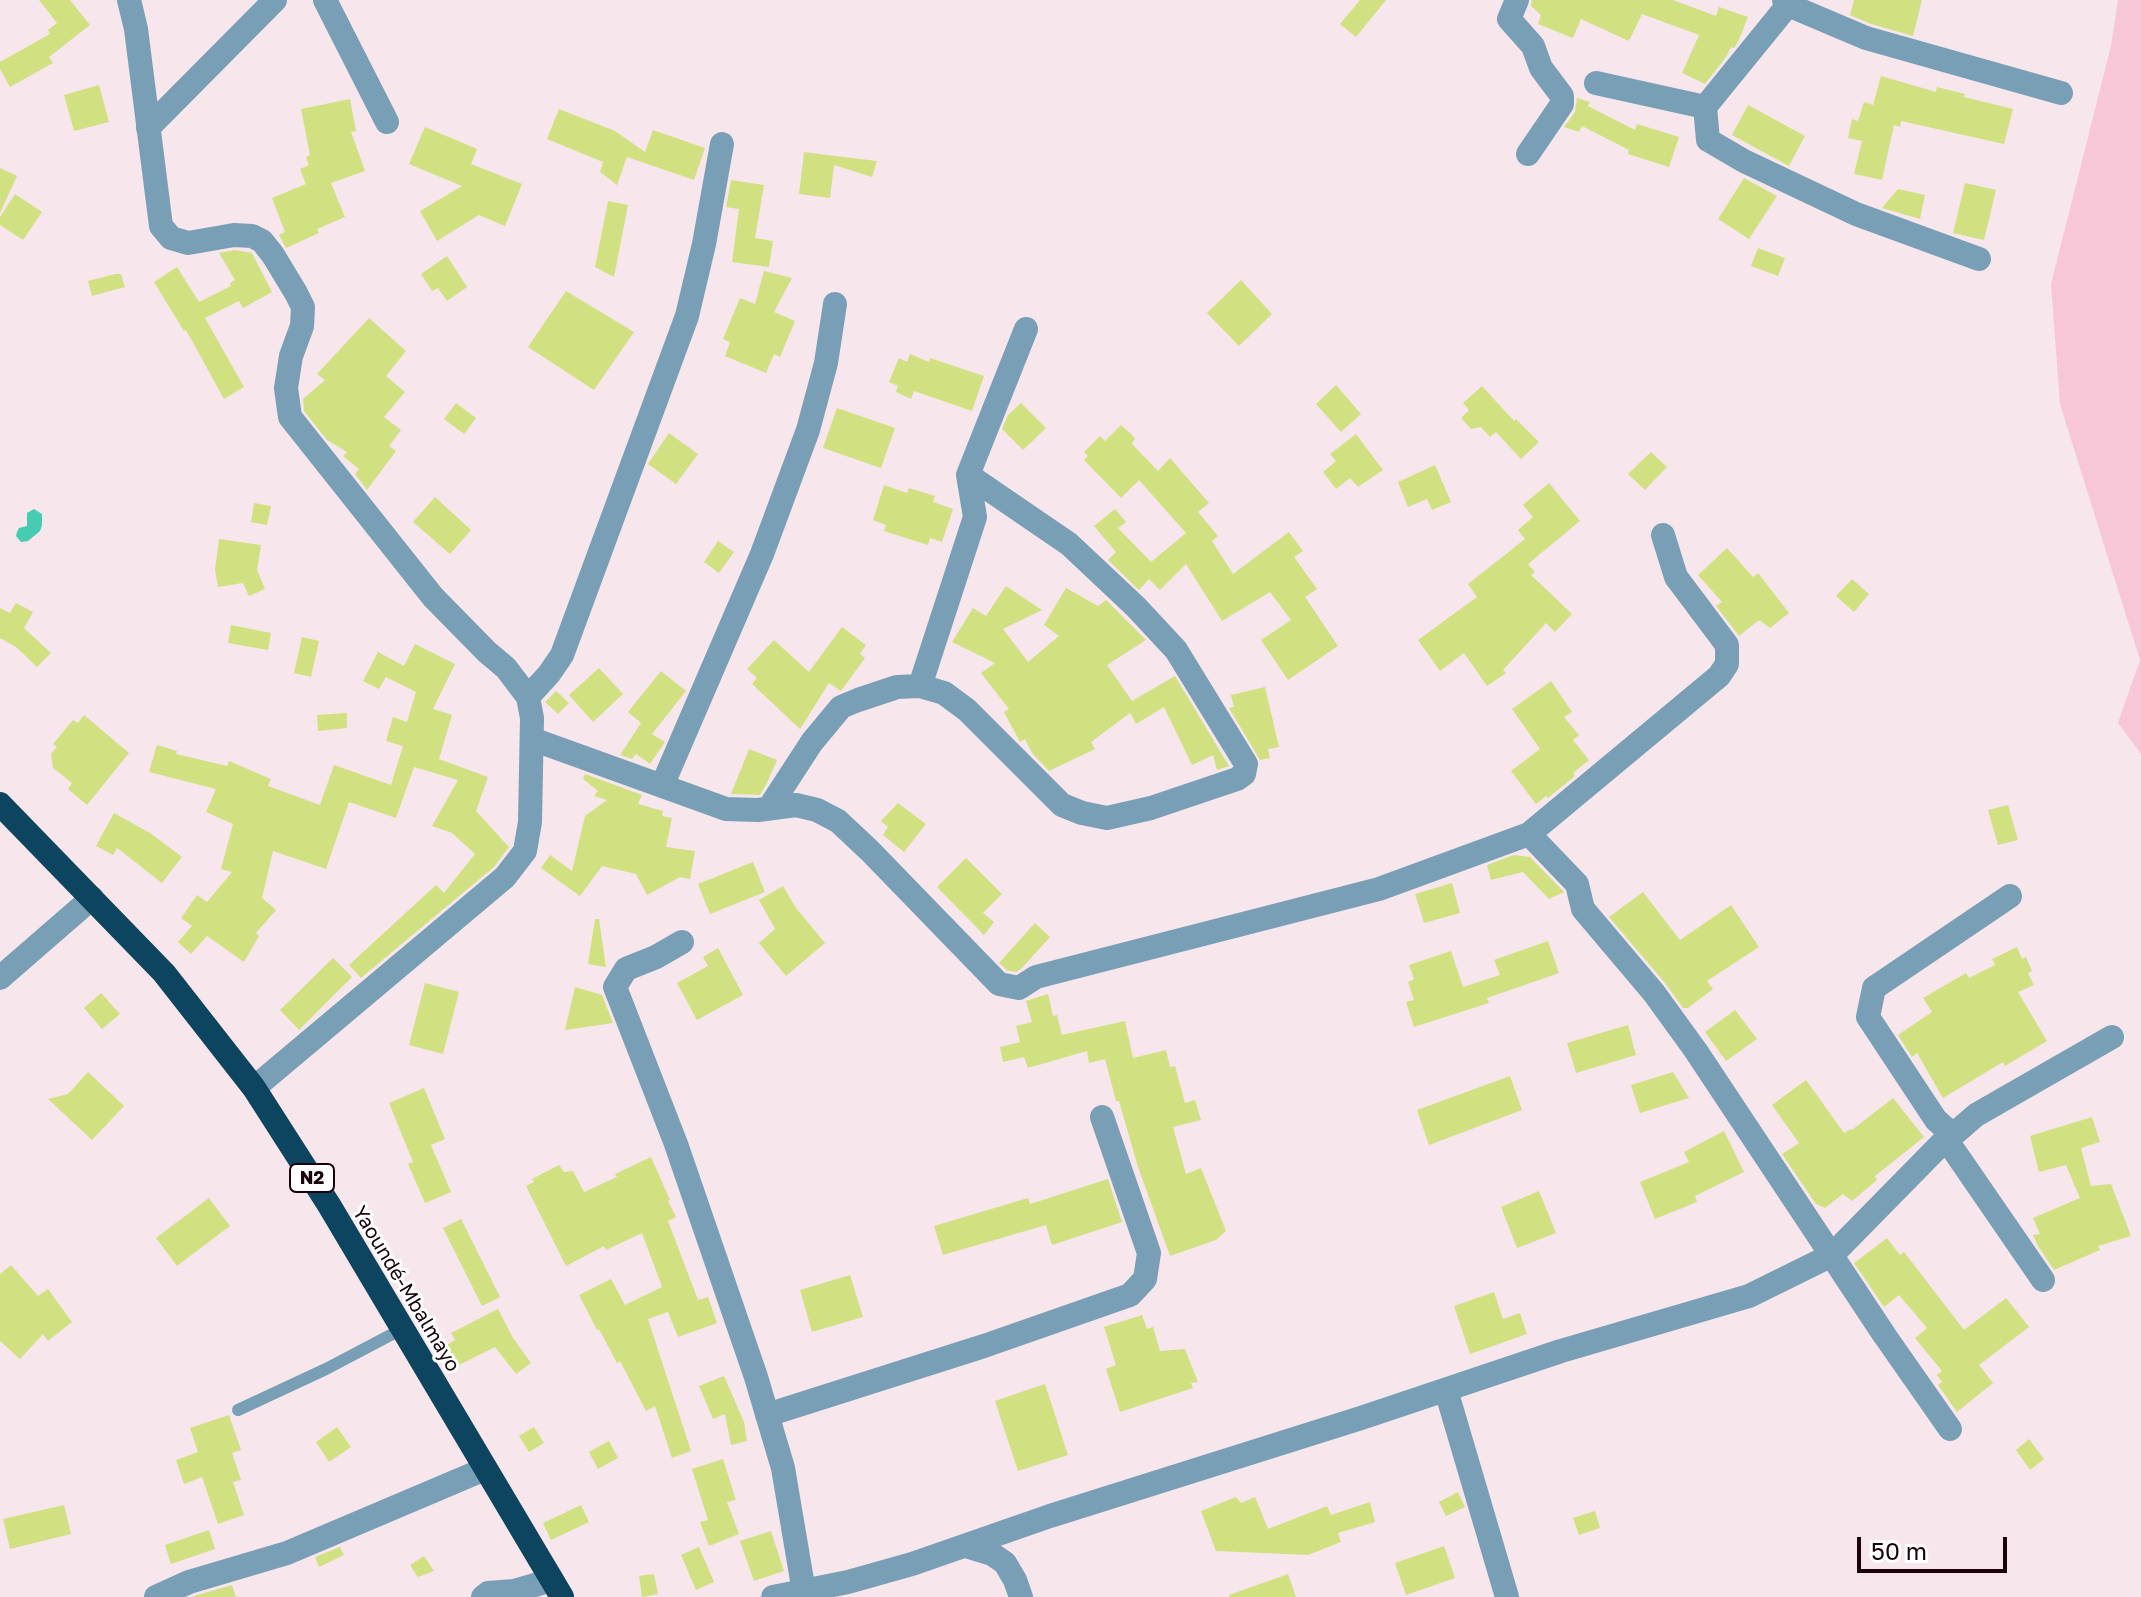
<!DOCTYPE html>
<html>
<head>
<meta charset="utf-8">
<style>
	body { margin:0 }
	#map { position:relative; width:2141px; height:1597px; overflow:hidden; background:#f7e6eb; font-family:"Golos Text",sans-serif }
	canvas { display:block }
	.scale { position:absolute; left:1857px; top:1537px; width:150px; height:36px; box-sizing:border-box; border:4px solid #1a030c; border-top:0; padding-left:10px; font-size:24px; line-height:28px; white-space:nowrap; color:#1a030c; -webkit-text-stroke:6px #fff; paint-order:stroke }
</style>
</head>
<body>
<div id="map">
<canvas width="2141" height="1597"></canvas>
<div class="scale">50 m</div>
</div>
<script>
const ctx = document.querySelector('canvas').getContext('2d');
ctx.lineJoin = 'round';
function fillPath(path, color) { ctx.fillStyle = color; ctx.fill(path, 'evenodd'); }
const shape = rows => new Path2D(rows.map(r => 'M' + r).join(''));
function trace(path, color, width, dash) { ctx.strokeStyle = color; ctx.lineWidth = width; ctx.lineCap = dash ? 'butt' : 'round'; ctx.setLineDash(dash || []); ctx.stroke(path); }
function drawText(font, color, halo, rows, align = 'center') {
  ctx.font = font + ' "Golos Text",sans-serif'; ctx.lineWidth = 6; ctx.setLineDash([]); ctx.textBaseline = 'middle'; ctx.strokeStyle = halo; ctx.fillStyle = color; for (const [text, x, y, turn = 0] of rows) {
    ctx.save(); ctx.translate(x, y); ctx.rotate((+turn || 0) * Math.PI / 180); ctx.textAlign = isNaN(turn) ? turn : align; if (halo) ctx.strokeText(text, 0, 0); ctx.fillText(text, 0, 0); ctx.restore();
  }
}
fillPath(shape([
	[2118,0,2141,0,2141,754,2118,723,2140,660,2060,404,2051,284,2111,46]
]), '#f8c7d7');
fillPath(shape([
	[34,509,42,514,42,525,40,531,28,541,21,542,16,536,17,532,19,528,27,526,27,513]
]), '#46ccb1');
fillPath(shape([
	[39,0,70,0,90,25,49,57,53,63,10,87,0,69,0,62,50,34,48,30,57,23],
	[1360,0,1386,0,1356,37,1340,24],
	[1532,0,1673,0,1716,16,1719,7,1748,17,1738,42,1734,48,1731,47,1726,57,1705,84,1682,73,1699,35,1642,14,1629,41,1581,19,1573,38,1538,24,1541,15,1531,6],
	[1854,0,1922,0,1913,36,1871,24,1850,15],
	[1881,76,1936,92,1937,87,1965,94,1964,97,2013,109,2004,144,1901,121,1900,127,1894,125,1882,180,1854,174,1862,141,1848,138,1852,119,1858,121,1864,102,1873,105],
	[99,85,109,122,74,131,64,95],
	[1577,98,1590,102,1588,106,1635,130,1637,124,1679,137,1669,167,1628,154,1629,150,1582,126,1579,132,1564,127,1575,112],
	[350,99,356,131,351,132,365,171,331,183,345,217,317,229,319,233,286,248,279,235,285,232,272,198,306,184,300,169,309,165,306,157,310,155,301,109],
	[1748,105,1805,136,1789,166,1732,135],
	[559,109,615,131,645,152,653,130,705,148,694,180,627,157,617,185,600,172,603,162,547,139],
	[425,127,477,149,471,164,522,184,505,226,479,215,437,241,420,211,462,186,409,164],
	[804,152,835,156,877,161,872,177,834,165,830,198,799,194],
	[0,168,17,176,0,213],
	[1744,178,1777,196,1749,239,1718,219],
	[731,180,764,185,755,238,773,241,769,267,732,262,739,209,726,207],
	[1965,183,1996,190,1984,240,1953,233],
	[1898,189,1925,195,1920,219,1882,208],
	[15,194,42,212,23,240,0,225,0,217],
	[608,201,628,205,614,277,595,267],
	[1758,248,1785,258,1778,276,1751,266],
	[235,250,252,253,272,292,243,308,239,301,205,318,244,387,224,399,186,330,184,331,154,282,177,267,199,302,231,286,230,283,235,280,219,253],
	[447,256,467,287,447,301,438,288,432,291,421,274],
	[764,271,792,278,774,312,795,321,780,357,774,354,766,373,725,356,730,342,723,339,740,298,755,304],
	[115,274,121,274,125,287,92,296,88,281],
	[1241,280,1272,314,1239,346,1207,313],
	[566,291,634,332,594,390,528,347],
	[369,318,406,351,386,376,405,392,384,417,401,430,389,446,396,451,367,490,355,474,359,469,343,456,347,452,327,440,304,411,303,399,325,380,317,374],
	[910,354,929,362,930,358,984,376,972,411,914,391,911,399,896,392,898,386,889,382,899,358,907,362],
	[1336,385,1361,414,1341,432,1316,404],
	[1482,386,1514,421,1516,419,1539,442,1521,459,1496,432,1490,437,1481,427,1471,429,1461,418,1469,410,1463,403],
	[456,403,476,418,464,434,444,419],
	[1021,403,1046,428,1023,450,1002,429,1008,415],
	[837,408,895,428,881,468,823,448],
	[1121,425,1135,438,1132,444,1158,471,1170,458,1209,503,1198,512,1218,536,1212,541,1233,574,1289,532,1303,551,1294,557,1317,589,1305,597,1338,646,1288,680,1261,640,1291,620,1270,592,1222,621,1186,564,1160,590,1149,579,1139,590,1108,560,1116,552,1094,526,1115,509,1126,522,1118,528,1151,562,1186,533,1139,480,1121,498,1084,460,1088,456,1084,452,1100,436,1105,441],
	[669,433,698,454,676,484,648,464],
	[1356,434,1383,470,1358,487,1350,478,1336,489,1323,472,1336,461,1330,454],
	[1651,452,1667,467,1645,490,1628,474],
	[1435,465,1451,502,1432,510,1427,499,1408,507,1398,482],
	[1549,483,1580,521,1528,564,1535,572,1531,575,1572,614,1555,632,1546,623,1503,670,1506,673,1487,686,1464,653,1440,671,1418,640,1477,597,1468,584,1525,539,1518,530,1533,517,1523,505],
	[884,485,907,493,909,488,935,496,933,502,953,509,942,542,930,538,928,545,884,531,886,525,873,520],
	[435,497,471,530,450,554,413,522],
	[254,503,271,506,267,525,251,522],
	[219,539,261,545,257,570,265,589,249,596,243,583,218,587,215,570],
	[718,541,734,552,719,573,704,562],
	[1727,548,1753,577,1758,573,1789,613,1770,628,1759,620,1739,636,1716,606,1722,602,1698,575],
	[1852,579,1869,594,1854,612,1836,596],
	[1006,586,1042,610,1003,629,1028,662,1059,636,1044,625,1066,588,1098,606,1106,600,1146,640,1107,665,1132,701,1175,676,1229,766,1217,770,1213,755,1192,765,1164,707,1136,724,1130,713,1091,742,1095,749,1049,771,1032,753,1025,739,1020,742,1004,712,1009,709,981,673,995,663,952,642,973,608,986,616],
	[16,603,33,612,24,628,51,653,37,667,16,647,0,638,0,608,10,613],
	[231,625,271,633,268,650,228,643],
	[842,627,866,645,860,654,865,658,841,691,829,683,800,729,752,684,757,678,747,669,774,640,809,672],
	[302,637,319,641,311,677,294,673],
	[415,644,455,664,433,709,452,715,439,759,488,777,476,811,509,847,494,867,361,978,349,965,436,885,444,893,475,854,452,833,432,826,458,780,414,767,396,818,349,802,326,869,273,851,262,898,276,910,256,933,259,936,244,962,207,936,191,954,178,942,192,926,181,918,197,895,207,902,232,872,221,869,233,824,206,812,216,789,149,772,157,745,177,751,176,754,227,766,229,761,271,779,268,786,320,805,334,765,391,785,403,746,386,741,393,717,407,722,416,692,386,677,379,689,363,681,378,652,404,666],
	[599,668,623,694,593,722,569,695],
	[661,671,686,691,652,734,665,742,650,764,636,754,632,759,620,755,641,723,628,712],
	[1551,681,1572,712,1564,717,1579,735,1573,740,1589,760,1573,773,1575,776,1548,798,1546,796,1536,804,1511,771,1540,749,1512,709],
	[1265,687,1279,747,1268,749,1270,758,1260,760,1229,708,1234,707,1231,695],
	[556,691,569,703,558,714,545,702],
	[347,713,347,728,318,731,317,715],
	[84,715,129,753,87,805,68,789,72,783,53,768,51,754,57,747,53,744,73,720,78,723],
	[749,749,777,760,767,783,760,795,731,794],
	[585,774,642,795,638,804,663,811,662,816,672,818,666,847,695,851,690,879,680,877,647,895,636,874,602,866,580,896,541,868,550,855,572,871,585,816,607,800,594,796,598,791,583,779],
	[898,803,926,824,904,852,883,835,888,827,881,821],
	[2008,805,2018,840,1998,845,1988,810],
	[114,813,150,833,182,857,162,883,117,848,113,855,96,846],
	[1514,855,1530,857,1564,892,1549,899,1523,872,1491,880,1487,865],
	[966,858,1002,894,983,913,994,922,984,935,937,887],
	[753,862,765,892,710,914,698,884],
	[1452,883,1460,913,1424,923,1415,894],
	[783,886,796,908,825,943,786,976,759,943,775,929,759,900],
	[1643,892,1680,940,1731,905,1759,947,1707,981,1713,989,1688,1008,1683,1008,1665,983,1609,917],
	[595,919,599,919,606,967,588,964],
	[1035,923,1050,937,1021,969,1016,972,1007,970,999,963],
	[1548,941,1559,973,1487,998,1489,1003,1414,1027,1406,1002,1414,1000,1408,982,1414,979,1409,965,1451,951,1463,987,1500,975,1494,960],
	[2017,947,2022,959,2026,957,2032,971,2028,973,2034,985,2018,992,2047,1041,2005,1066,2003,1062,1943,1098,1917,1053,1912,1057,1898,1035,1932,1012,1923,998,1966,973,1969,978,1995,965,1992,959],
	[718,948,743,995,697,1020,677,983,708,966,703,957],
	[333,958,352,977,299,1030,280,1010],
	[425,983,459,992,443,1054,409,1045],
	[575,987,602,995,613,1023,565,1030],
	[101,993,120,1014,102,1029,84,1008],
	[1048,994,1053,1016,1057,1015,1062,1035,1125,1021,1133,1058,1166,1050,1170,1067,1175,1066,1185,1103,1195,1100,1201,1120,1173,1127,1186,1174,1201,1168,1226,1231,1216,1240,1170,1256,1138,1167,1119,1101,1116,1101,1105,1059,1089,1063,1087,1051,1028,1068,1024,1057,1003,1062,1000,1047,1020,1042,1016,1026,1032,1022,1026,1001],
	[1735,1010,1757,1039,1726,1061,1705,1032],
	[1628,1025,1636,1055,1576,1073,1567,1043],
	[88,1072,124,1106,92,1140,48,1099,68,1094],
	[1673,1072,1689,1098,1640,1113,1631,1085],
	[1510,1076,1522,1110,1429,1145,1417,1110],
	[1806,1080,1844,1133,1851,1129,1852,1130,1893,1098,1924,1137,1875,1176,1877,1180,1852,1201,1843,1194,1825,1208,1816,1204,1782,1154,1799,1143,1772,1105],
	[424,1088,445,1139,431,1145,451,1192,425,1203,408,1164,413,1162,389,1103],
	[2092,1117,2100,1142,2081,1148,2091,1186,2111,1184,2131,1236,2098,1246,2100,1250,2054,1270,2038,1246,2033,1235,2040,1234,2033,1218,2080,1198,2066,1165,2039,1172,2030,1136],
	[1724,1131,1744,1172,1695,1196,1697,1202,1655,1219,1640,1182,1689,1162,1684,1152],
	[651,1157,670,1200,668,1201,676,1217,668,1221,698,1300,708,1297,717,1323,678,1337,668,1312,648,1319,691,1451,672,1458,655,1406,646,1411,620,1361,617,1363,599,1329,597,1330,579,1295,611,1279,625,1305,662,1287,642,1233,606,1250,604,1246,566,1266,526,1186,534,1182,532,1179,559,1165,564,1172,573,1171,584,1192,617,1177,615,1174],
	[1108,1179,1122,1222,1052,1245,1046,1225,943,1255,934,1226,1028,1198,1030,1204],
	[1539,1191,1556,1233,1517,1248,1501,1207],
	[209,1198,230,1226,177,1266,156,1238],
	[461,1219,500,1297,482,1306,443,1228],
	[1887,1238,1900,1255,1904,1252,1964,1330,2006,1298,2029,1327,1979,1365,1993,1383,1957,1412,1938,1385,1942,1382,1937,1375,1942,1371,1915,1338,1927,1328,1899,1295,1884,1307,1854,1263],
	[11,1265,38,1296,48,1289,72,1322,48,1341,43,1334,20,1359,0,1341,0,1274],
	[850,1275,863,1317,812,1332,800,1290],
	[1494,1292,1503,1319,1520,1313,1527,1334,1470,1354,1454,1306],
	[498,1309,513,1338,531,1363,516,1374,495,1347,457,1366,447,1345,455,1340,451,1333],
	[1142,1315,1147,1329,1153,1327,1160,1351,1185,1349,1198,1382,1191,1383,1193,1388,1120,1412,1106,1369,1116,1365,1104,1327],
	[724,1376,744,1422,747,1441,731,1445,725,1414,713,1419,699,1386],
	[1045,1384,1068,1455,1018,1471,995,1401],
	[229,1415,241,1450,232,1453,241,1480,233,1482,244,1515,218,1524,202,1477,184,1484,176,1460,198,1452,190,1428],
	[337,1427,351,1447,329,1462,316,1442],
	[534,1427,544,1443,529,1452,519,1436],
	[2029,1439,2044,1459,2030,1470,2016,1450],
	[609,1441,618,1458,598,1469,589,1452],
	[723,1459,736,1500,727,1502,739,1534,709,1546,700,1522,708,1520,692,1469],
	[1458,1492,1465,1507,1446,1516,1439,1502],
	[1236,1497,1241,1503,1255,1497,1268,1529,1327,1506,1331,1515,1370,1502,1375,1522,1338,1533,1341,1542,1308,1555,1216,1551,1201,1511],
	[64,1505,71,1534,10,1549,3,1519],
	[581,1505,589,1522,551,1540,543,1523],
	[1595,1511,1600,1528,1579,1535,1573,1518],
	[209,1530,215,1549,171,1564,165,1545],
	[771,1531,784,1571,754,1581,740,1541],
	[1444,1546,1455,1578,1406,1595,1395,1563],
	[340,1547,344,1555,319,1567,315,1557],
	[699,1547,714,1582,696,1590,681,1555],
	[424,1556,434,1571,418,1577,410,1565],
	[654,1574,658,1594,642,1597,639,1576],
	[1288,1574,1296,1597,1229,1597,1229,1595],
	[232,1585,236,1597,192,1597,194,1596]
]), '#d1e182');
trace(shape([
	[238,1410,326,1369,402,1329]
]), '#799fb7', 12);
trace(shape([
	[129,0,136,29,161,226,171,238,188,243,234,235,252,236,262,241,273,255,296,293,303,307,302,326,291,356,286,388,290,417,433,597,487,652,506,668,528,697,532,718,530,822,525,851,505,877,254,1088],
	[325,0,387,122],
	[1517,0,1509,19,1533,46,1541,68,1562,96,1562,104,1528,154],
	[1784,0,1788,5,1866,38,2061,93],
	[1788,5,1705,107,1708,140,1744,161,1856,214,1979,259],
	[1596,83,1705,107],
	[148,128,275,0],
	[1663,535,1676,577,1727,645,1727,664,1719,676,1529,834,1577,884,1583,909,1654,993,1696,1051,1885,1336,1950,1429],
	[920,686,975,517,968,475,1026,329],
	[528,697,549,674,562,655,687,316,704,244,722,144],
	[532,739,726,809,758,810,796,805,817,810,838,821,870,851,999,984,1019,988,1036,977,1379,889,1529,834],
	[662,786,762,554,808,430,826,363,835,304],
	[769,808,812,742,841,707,858,700,897,687,920,686,944,693,967,710,1062,805,1082,813,1107,818,1151,808,1237,779,1244,774,1246,764,1176,650,1136,607,1069,544,968,475],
	[682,942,656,957,626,969,615,987,676,1144,756,1377,783,1468,804,1592],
	[0,978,92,898],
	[1953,1135,1976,1115,2112,1037],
	[1946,1139,2043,1280],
	[1446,1390,1507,1597],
	[767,1415,984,1346,1130,1295,1145,1279,1149,1253,1102,1117],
	[966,1546,992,1554,1005,1563,1015,1580,1021,1597],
	[156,1597,189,1582,287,1553,485,1469],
	[483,1597,488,1593,514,1591,552,1580],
	[773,1597,848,1582,912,1564,1050,1516,1361,1418,1561,1351,1749,1296,1832,1255,1946,1139,1953,1135,1936,1120,1868,1017,1874,988,2010,896]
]), '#799fb7', 24);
trace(shape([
	[0,804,164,973,254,1088,329,1205,562,1597]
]), '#0d4460', 24);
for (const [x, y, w] of [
	[312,1178,44]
]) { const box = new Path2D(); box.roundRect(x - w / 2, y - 14, w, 28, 6); ctx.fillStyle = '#fff'; ctx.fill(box); trace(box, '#1a030c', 2); }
drawText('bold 18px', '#1a030c', null, [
	["N2",312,1178]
]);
drawText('20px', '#1a030c', '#fff', [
	["Yaoundé-Mbalmayo",406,1289,59]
]);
</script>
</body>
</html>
